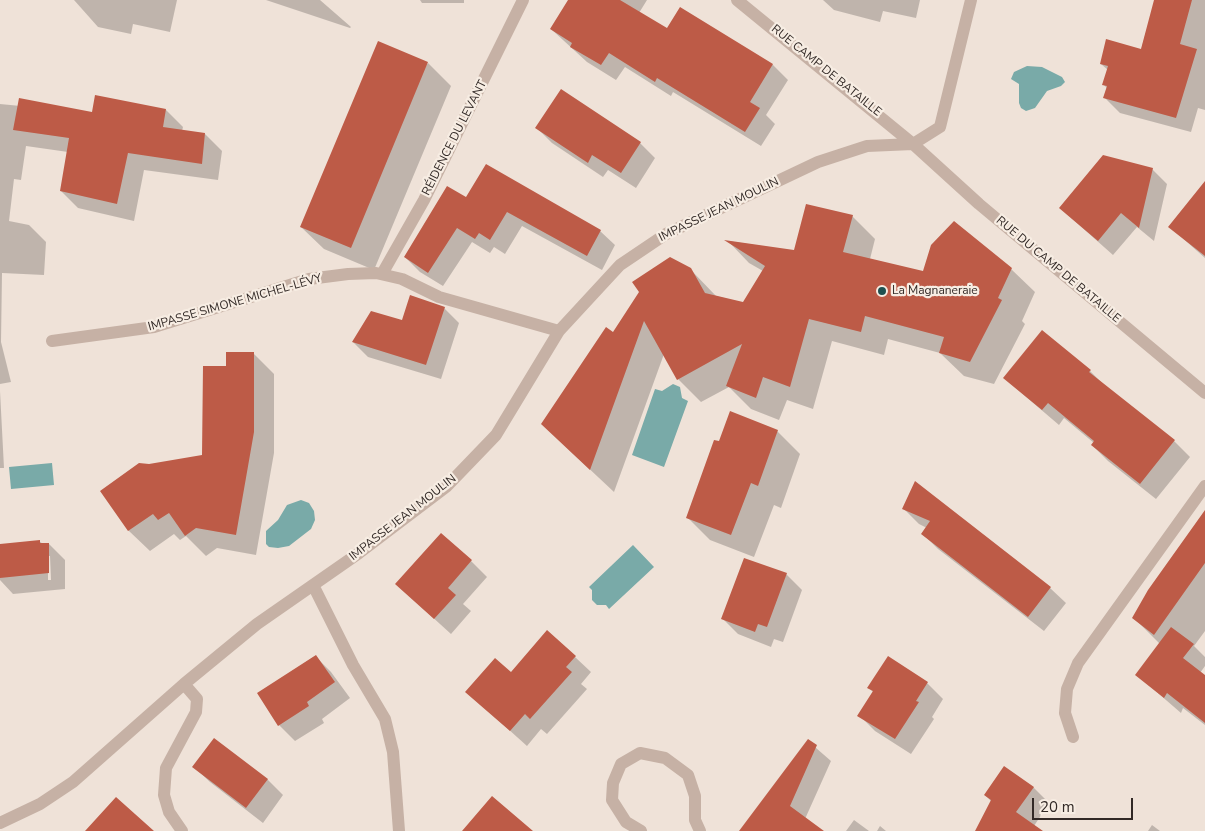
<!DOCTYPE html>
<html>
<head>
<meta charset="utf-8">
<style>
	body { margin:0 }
	#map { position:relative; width:1205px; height:831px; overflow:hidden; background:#efe2d8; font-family:"Nunito Sans",sans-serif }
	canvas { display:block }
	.scale { position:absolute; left:1032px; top:798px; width:101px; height:22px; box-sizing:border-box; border:2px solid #322926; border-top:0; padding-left:6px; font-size:15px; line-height:18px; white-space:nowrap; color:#322926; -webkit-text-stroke:4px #f7ede3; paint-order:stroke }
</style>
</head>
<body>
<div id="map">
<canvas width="1205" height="831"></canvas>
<div class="scale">20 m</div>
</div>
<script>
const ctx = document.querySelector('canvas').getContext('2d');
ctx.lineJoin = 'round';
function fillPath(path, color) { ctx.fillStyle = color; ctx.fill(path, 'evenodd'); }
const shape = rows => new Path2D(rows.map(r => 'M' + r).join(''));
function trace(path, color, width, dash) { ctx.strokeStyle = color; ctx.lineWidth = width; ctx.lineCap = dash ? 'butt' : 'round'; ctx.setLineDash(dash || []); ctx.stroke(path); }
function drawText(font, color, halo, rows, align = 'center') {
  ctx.font = font + ' "Nunito Sans",sans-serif'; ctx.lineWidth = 4.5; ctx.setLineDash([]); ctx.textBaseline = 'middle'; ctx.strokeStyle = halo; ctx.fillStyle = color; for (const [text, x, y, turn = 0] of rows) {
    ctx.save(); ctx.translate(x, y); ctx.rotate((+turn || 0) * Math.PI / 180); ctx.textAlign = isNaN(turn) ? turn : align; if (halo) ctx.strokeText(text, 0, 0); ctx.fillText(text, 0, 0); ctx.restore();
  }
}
fillPath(shape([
	[1027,66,1042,67,1062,77,1065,82,1061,86,1047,91,1035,108,1026,111,1021,108,1019,103,1019,84,1011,79,1014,72],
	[673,384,680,387,682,398,688,401,664,467,632,455,655,389,662,391],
	[52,463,54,485,11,489,9,467],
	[301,500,309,503,314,511,315,520,311,529,289,546,278,548,269,547,266,544,266,531,278,520,287,505],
	[633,545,654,567,609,609,606,605,597,605,592,600,592,590,589,587]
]), '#79aaa8');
fillPath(shape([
	[74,0,177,0,170,32,133,24,131,34,98,27],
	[266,0,320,0,351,27,350,28],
	[420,0,464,0,464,3,422,3],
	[569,0,647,0,639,13,667,30,680,9,773,65,788,80,766,115,775,124,761,146,673,92,671,96,625,67,616,80,587,62,551,29],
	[823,0,920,0,916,18,883,11,880,22,834,10],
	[1155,0,1205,0,1205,110,1198,108,1191,132,1120,113,1105,98,1107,88,1104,85,1108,70,1101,64,1141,50],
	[428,63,451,86,374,270,324,249,301,227],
	[0,104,93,113,166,110,183,127,182,131,205,134,222,151,218,180,144,170,134,221,78,208,61,191,68,152,26,146,21,180,14,179,9,221,29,225,46,242,44,275,2,273,1,342,11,382,0,384],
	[537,128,640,143,655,158,636,188,608,170,603,177,552,143],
	[1152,169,1167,184,1154,241,1137,227,1113,255,1060,208],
	[1205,184,1205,258,1170,227],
	[466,199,600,231,615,245,602,270,522,226,505,254,494,247,490,253,472,242,443,286,420,272,405,257],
	[852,216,875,239,870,259,924,272,1011,269,1035,292,1022,321,1025,324,994,384,964,376,940,353,888,339,884,355,832,341,813,409,787,400,779,420,751,409,729,387,701,402,678,379,664,354,614,492,566,447,613,334,690,269,716,296,744,303,763,271,749,263,728,241,795,251],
	[444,308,459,323,441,379,368,357,353,342],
	[1042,332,1090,371,1106,387,1174,441,1190,457,1156,499,1108,461,1092,445,1094,443,1064,418,1059,425,1004,378],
	[254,354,274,374,274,453,256,555,217,548,206,556,186,536,180,540,174,534,150,551,129,531,102,491,149,465,204,456,228,367],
	[0,391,4,468,0,468],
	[777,431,800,454,781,508,774,505,754,557,710,540,687,517,720,443],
	[915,483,1050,588,1066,603,1044,631,938,549,922,533,927,528,919,524,904,509],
	[1205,512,1205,631,1194,646,1205,657,1205,666,1200,673,1205,676,1205,725,1183,708,1181,713,1137,675,1160,644,1134,618],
	[39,541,43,544,49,544,65,560,65,589,13,594,0,580,0,545],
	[48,556,50,556,51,580,48,580],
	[471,561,487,577,463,604,471,611,451,634,396,584],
	[786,574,802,590,783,642,774,639,771,647,738,634,722,618],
	[315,656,331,672,350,698,322,719,324,723,295,741,279,725,259,693],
	[575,657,591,672,581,684,587,689,547,734,541,729,527,746,467,692,511,674],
	[927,683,943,699,932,717,934,719,911,754,875,731,859,715,873,692,869,688],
	[808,741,831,761,805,819,822,831,741,831],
	[194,767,267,779,283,795,263,823,210,782],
	[1033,787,1049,803,1034,826,1041,831,983,831,992,802,985,795],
	[854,820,869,831,846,831],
	[1152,825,1160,831,1148,831],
	[880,826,886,831,877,831]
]), '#0003');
fillPath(shape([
	[568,0,620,0,667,28,680,7,773,64,750,102,760,108,745,132,657,78,655,82,609,53,601,65,570,47,572,43,550,29],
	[1154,0,1192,0,1180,44,1197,49,1176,118,1103,98,1107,86,1102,85,1108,66,1100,64,1106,39,1141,49],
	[378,41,428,62,351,248,300,227],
	[561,89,641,142,621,173,592,155,588,163,535,128],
	[95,95,166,109,163,127,205,133,202,164,128,153,117,204,60,191,69,138,13,130,19,98,92,112],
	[1103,155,1153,168,1139,228,1121,213,1098,241,1059,208],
	[486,164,601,230,587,256,507,212,490,240,479,233,475,239,457,228,428,273,404,257,447,186,466,197],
	[1205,181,1205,256,1168,227],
	[806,204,853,215,843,252,923,271,931,245,954,221,1012,268,998,298,1002,300,970,362,939,353,944,337,865,316,861,332,809,319,790,387,763,377,756,398,726,386,742,344,677,380,644,321,590,470,541,424,606,327,613,332,639,292,632,282,670,257,691,268,705,293,743,302,765,266,724,240,794,250],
	[410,295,445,307,426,365,352,342,371,311,402,320],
	[1042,330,1091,370,1089,372,1175,440,1140,484,1091,445,1094,441,1048,403,1042,410,1003,378],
	[226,352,254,352,254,432,236,535,196,528,185,536,169,513,158,520,153,514,128,531,100,491,139,463,149,464,202,455,203,366,226,366],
	[730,411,778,430,758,486,751,483,731,535,686,518,714,440,719,441],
	[915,481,1051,587,1028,617,921,534,930,521,902,509],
	[1205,510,1205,563,1154,635,1132,618,1148,590],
	[441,533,472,560,448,588,456,595,434,619,395,584],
	[40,540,40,543,49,543,49,573,0,578,0,544],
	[744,558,787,573,767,627,758,624,755,632,721,619],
	[1171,627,1194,644,1183,658,1205,675,1205,723,1167,693,1164,698,1135,675],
	[547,630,576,656,566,667,572,672,530,719,525,714,510,731,465,692,495,658,511,672],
	[316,655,335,682,307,702,309,706,278,726,257,693],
	[888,656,928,682,916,701,919,702,895,739,857,716,873,691,867,688],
	[214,738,268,779,246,808,192,767],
	[808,739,817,745,790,806,824,831,739,831],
	[1004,766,1034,787,1016,812,1043,831,975,831,991,800,984,795],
	[492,796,533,831,462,831],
	[116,797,154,831,85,831]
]), '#bd5b47');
trace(shape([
	[737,0,913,144,979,204,1205,393],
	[382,274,424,200,523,0],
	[52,341,154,327,309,279,348,274,376,273,402,279,439,297,559,331],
	[313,585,353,665,385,719,393,752,399,831],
	[1073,737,1065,713,1067,689,1078,663,1205,486],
	[0,823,40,804,73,782,184,684,257,624,359,553,446,487,496,435,559,331,620,265,666,234,818,162,867,146,913,144,940,127,971,0],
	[182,831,169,812,164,795,166,768,196,712,197,699,184,684],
	[641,831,626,822,612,800,613,783,621,764,640,753,665,758,688,775,695,796,695,820,700,831]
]), '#c6b1a5', 12);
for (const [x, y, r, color] of [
	[882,291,5,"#1e5050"]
]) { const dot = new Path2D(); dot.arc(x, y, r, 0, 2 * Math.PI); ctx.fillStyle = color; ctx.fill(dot); trace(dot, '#f7ede3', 2); }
drawText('12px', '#322926', '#f7ede3', [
	["RUE CAMP DE BATAILLE",826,71,39],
	["RÉIDENCE DU LEVANT",455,138,-63],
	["IMPASSE JEAN MOULIN",719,210,-26],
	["RUE DU CAMP DE BATAILLE",1058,270,40],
	["IMPASSE SIMONE MICHEL-LÉVY",235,303,-16],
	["IMPASSE JEAN MOULIN",403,518,-38]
]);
drawText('12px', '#322926', '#f7ede3', [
	["La Magnaneraie",892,291]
], 'left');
</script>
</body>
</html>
